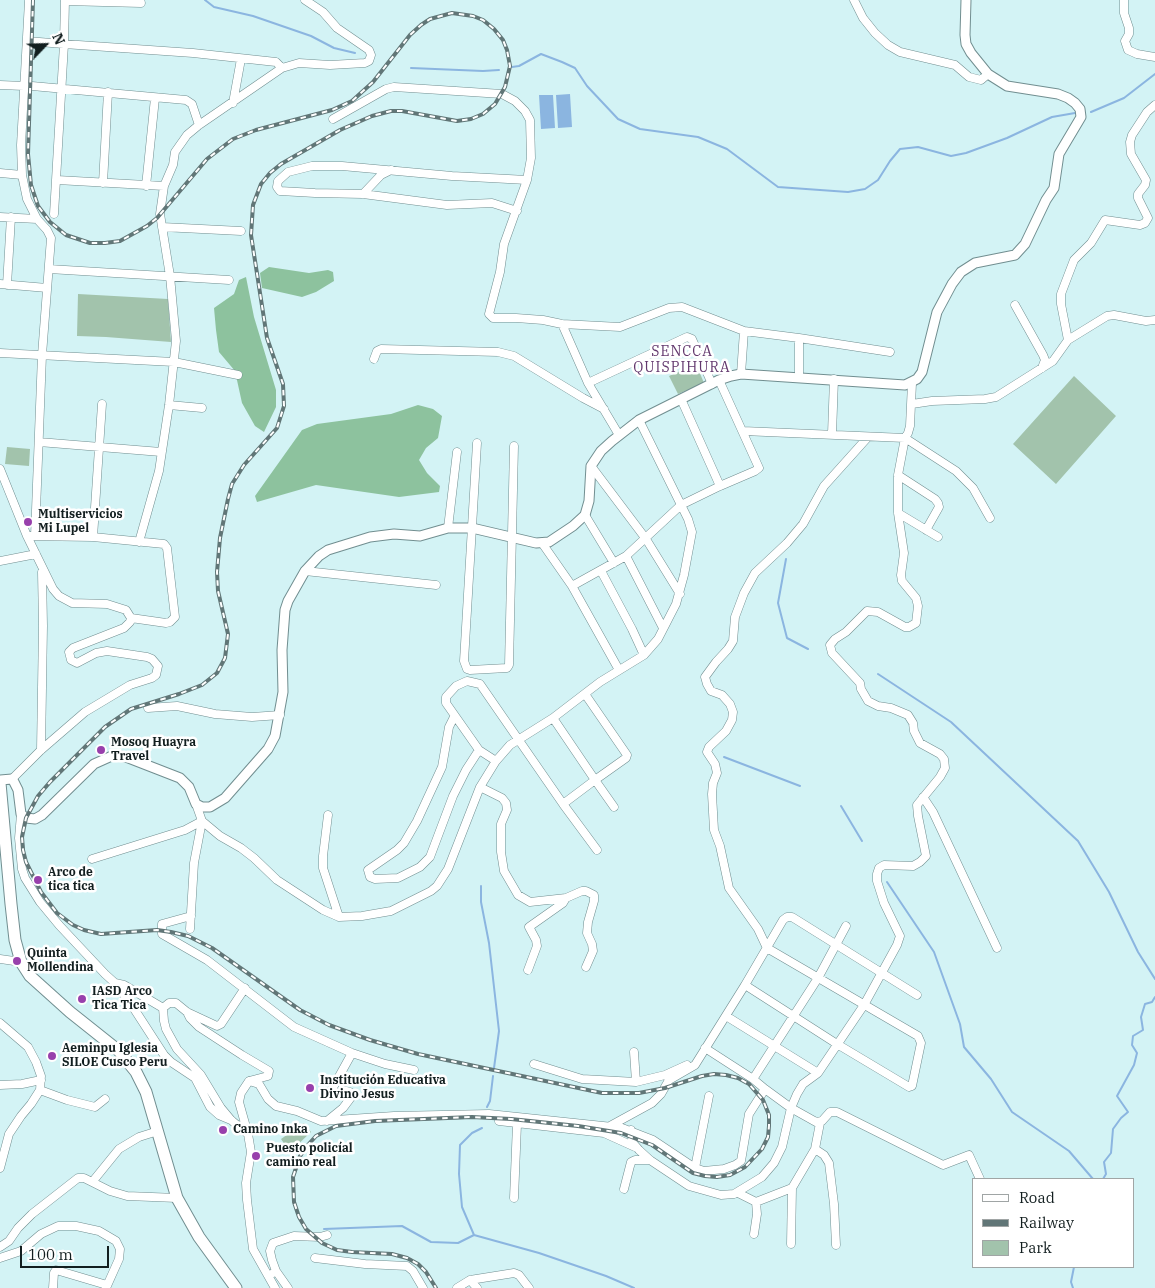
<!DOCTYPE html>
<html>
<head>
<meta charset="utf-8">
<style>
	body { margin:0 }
	#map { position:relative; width:1155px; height:1288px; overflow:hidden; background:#d3f3f5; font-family:"IBM Plex Serif",serif }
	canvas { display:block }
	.legend { position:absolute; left:972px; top:1178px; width:162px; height:90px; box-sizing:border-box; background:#fff; border:1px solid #a0a5a5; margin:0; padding:6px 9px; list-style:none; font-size:15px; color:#121e1f }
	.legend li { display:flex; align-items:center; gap:10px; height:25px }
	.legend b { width:25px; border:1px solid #a0a5a5 }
	.north { position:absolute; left:20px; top:20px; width:50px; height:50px; -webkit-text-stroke:4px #fff; paint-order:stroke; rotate:66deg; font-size:14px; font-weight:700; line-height:20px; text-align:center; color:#121e1f }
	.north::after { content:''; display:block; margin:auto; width:18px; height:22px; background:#121e1f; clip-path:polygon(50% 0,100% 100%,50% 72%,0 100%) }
	.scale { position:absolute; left:20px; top:1246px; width:89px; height:22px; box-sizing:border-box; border:2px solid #121e1f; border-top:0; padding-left:6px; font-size:15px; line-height:18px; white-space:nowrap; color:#121e1f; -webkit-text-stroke:4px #fff; paint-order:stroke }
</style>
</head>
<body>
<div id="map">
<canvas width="1155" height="1288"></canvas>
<ul class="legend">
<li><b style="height:6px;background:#fff"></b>Road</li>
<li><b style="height:6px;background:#617677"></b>Railway</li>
<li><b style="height:14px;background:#a2c3ac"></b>Park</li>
</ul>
<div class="north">N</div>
<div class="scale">100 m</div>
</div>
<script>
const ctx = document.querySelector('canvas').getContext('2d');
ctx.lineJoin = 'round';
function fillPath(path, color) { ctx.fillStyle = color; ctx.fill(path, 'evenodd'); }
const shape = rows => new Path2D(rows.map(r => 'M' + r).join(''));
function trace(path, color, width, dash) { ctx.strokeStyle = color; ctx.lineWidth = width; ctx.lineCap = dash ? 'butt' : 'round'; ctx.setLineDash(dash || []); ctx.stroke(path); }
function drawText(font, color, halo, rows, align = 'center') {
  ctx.font = font + ' "IBM Plex Serif",serif'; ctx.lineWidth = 5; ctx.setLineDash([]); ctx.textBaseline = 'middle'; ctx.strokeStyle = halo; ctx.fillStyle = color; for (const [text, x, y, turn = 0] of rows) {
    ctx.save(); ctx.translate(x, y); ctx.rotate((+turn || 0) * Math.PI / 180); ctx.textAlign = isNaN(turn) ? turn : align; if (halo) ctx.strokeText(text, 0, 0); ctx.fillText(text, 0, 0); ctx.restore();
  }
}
fillPath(shape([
	[78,294,168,299,171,342,106,337,77,336],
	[696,364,704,383,678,394,669,376],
	[1074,376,1116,416,1056,484,1013,444],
	[7,447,30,449,29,466,5,464],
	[304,1123,311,1132,290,1152,281,1139]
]), '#a2c3ac');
fillPath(shape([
	[269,267,309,273,328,270,333,272,334,281,316,292,302,297,262,288,260,273],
	[246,277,254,317,276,390,276,407,264,432,255,426,242,403,235,371,219,352,216,330,214,308,234,294,239,280],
	[418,405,433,409,442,416,438,438,426,448,419,460,427,473,440,486,439,492,399,497,316,485,257,502,255,496,302,430,317,424,391,414]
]), '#8dc29e');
fillPath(shape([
	[570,94,572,127,558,128,556,95],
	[539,95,553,95,555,128,541,129]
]), '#8bb5e0');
trace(shape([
	[205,0,214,7,253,16,311,36,334,48,355,53],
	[512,67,519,66,541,54,562,62,575,68,587,86,618,119,640,129,698,137,727,149,778,187,848,192,865,189,878,180,890,161,900,149,918,147,951,156,966,153,1007,138,1052,117,1075,113],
	[411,68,483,71,499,70],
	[1091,112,1124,98,1155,74],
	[786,559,778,603,787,638,808,649],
	[878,674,951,722,1078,841,1109,892,1138,952,1155,979],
	[724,757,800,786],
	[841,806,862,841],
	[887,882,934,952,960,1024,964,1047,991,1079,1012,1112,1069,1151,1093,1179],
	[481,886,481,902,489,943,499,1031,494,1068],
	[487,1107,490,1101,493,1076],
	[1103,1179,1106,1174,1104,1162,1111,1153,1113,1129,1121,1118,1128,1112,1117,1096,1134,1065,1137,1053,1132,1045,1133,1036,1143,1030,1141,1017,1145,1004,1152,1002,1155,997],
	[324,1229,402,1226,431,1242,458,1243,474,1235,539,1253,606,1276,634,1288],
	[474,1235,462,1207,459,1174,460,1145,472,1133,482,1128],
	[1073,1288,1071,1282,1074,1267]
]), '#8bb5e0', 2);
const minor = shape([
	[65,0,64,44,193,53,276,62,282,68],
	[854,0,863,18,875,33,888,45,900,52,955,65,969,77,981,80,988,74],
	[1124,0,1124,13,1129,28,1129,34,1125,41,1128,50,1137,54,1155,57],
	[29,1,21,145,22,175,27,199,37,219,47,230,51,238,42,355,35,536],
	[65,1,141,3],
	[27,41,64,44,54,214],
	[0,85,24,86],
	[32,86,186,100,192,104,199,125],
	[233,103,241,59],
	[333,119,386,89,394,87,502,94,515,101,525,111,530,120,531,158,527,180,452,176,342,166,312,166,288,172,278,181,277,187,280,191,315,193,363,194,447,205,492,203,517,211],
	[0,173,22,175],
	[57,180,164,186],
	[527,180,504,244,500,272,489,314,493,318,516,318,543,320,562,324,620,327,669,308,682,307,744,331,799,338,890,352],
	[103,183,108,92],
	[146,186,155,98],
	[363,194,381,175,391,170],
	[0,217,37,219],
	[162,227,241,231],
	[49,269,229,280],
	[0,284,47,288],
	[7,285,11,217],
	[1015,305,1043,355,1045,360,1042,368],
	[562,324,588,383,619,435],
	[799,338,799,377],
	[1068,340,1061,304,1061,294,1074,260,1091,243,1105,220,1140,225,1145,223,1148,218,1138,198,1138,194,1145,185,1146,180,1131,154,1130,142,1132,135,1147,112,1155,105],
	[0,353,174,362,238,375],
	[374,359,377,351,381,349,498,352,514,356,583,398,604,409],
	[741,374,744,331],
	[588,383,687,337,692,339,712,384],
	[681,399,720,486],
	[912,404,932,401,985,399,996,397,1053,361,1068,340,1107,316,1114,315,1146,321,1155,320],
	[169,405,202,408],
	[743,431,905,438,956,471,973,488,990,518],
	[832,434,834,379],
	[39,442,161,452],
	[477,443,464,661,467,669,470,670,507,668,509,665,514,446],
	[591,466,646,539,680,594],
	[0,469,27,536,53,589,59,596,72,603,107,604,126,610,131,618,130,622,124,628,73,648,69,652,71,660,77,663,96,653,107,651,147,657,152,659,158,666,156,675,152,678,130,685,85,712,41,750,12,779],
	[898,475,935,499,938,503,939,507,926,530],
	[898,513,938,537],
	[585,515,614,563],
	[448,528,457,452],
	[30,536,93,537,164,544,167,548,175,617,170,622,166,623,131,618],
	[93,537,102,404],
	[139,542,159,471,169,405,176,341,170,276,160,214,164,186,173,165,175,152,187,135,199,125,282,68,299,63,330,65,365,63,369,61,371,55,369,50,337,28,323,12,305,0],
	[542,543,572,586],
	[626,556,663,628],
	[0,561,36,554],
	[305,571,436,585],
	[601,571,632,629,644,655],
	[619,670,572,586,626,556,681,505,720,486,755,471,759,468,719,380],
	[585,694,627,755,626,758,595,780,614,807],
	[148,708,177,706,215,714,252,717,280,715],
	[454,717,449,727,442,767,417,821,404,843,397,850,368,870,370,877,375,879,398,878,420,867,430,857,453,796,466,770,479,750],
	[41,750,43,626,42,572],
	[496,761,479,750,446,703,446,697,456,686,467,681,480,684,563,804,595,780,553,718],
	[480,787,502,798,506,803,507,810,501,824,501,852,504,871,518,895,530,902,566,898,582,891,586,891,594,895,594,901,588,922,587,933,592,944,593,951,586,967],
	[923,797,933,812,997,948],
	[563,804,597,850],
	[21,814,19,838,22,869,25,878,40,902,59,925,105,974,115,983,131,1004,164,1055,171,1062,195,1078,210,1107,219,1115,231,1120],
	[328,815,323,856,323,868,339,917],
	[202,821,220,836,241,848,254,858,277,880,323,910,339,917,362,916,391,911,431,891,437,886,448,869,480,787,496,761,510,745,553,718,600,682,644,655,658,639,676,604,684,575,692,532,688,519,639,420],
	[92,859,185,830,202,821],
	[191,916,162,924,162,934,207,960,294,1027,352,1053,385,1064,414,1070],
	[190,929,194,863,202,821,196,804],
	[0,959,21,962],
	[528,970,537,946,536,940,529,927,563,903,566,898],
	[115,983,124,985,163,1008],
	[745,985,837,1044,909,1087,912,1086,921,1043,918,1036,767,948,758,929,729,888,720,846,714,830,712,794,713,783,717,773,715,764,707,752,709,747,726,731,732,720,733,712,730,704,722,695,711,691,707,684,705,677,716,662,728,649,733,641,735,617,744,593,755,573,787,543,803,524,824,486,868,437],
	[245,988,221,1024,217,1026,187,1012,176,1003,169,1003,163,1008,164,1021,166,1029,177,1049,201,1075,221,1108,231,1120,248,1134],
	[187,1012,190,1018,199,1027,242,1055,269,1071,268,1076,249,1081],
	[726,1016,818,1073],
	[0,1023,28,1047,36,1062,41,1076,40,1090,31,1104,21,1116,9,1134,0,1168],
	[705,1048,753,1079],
	[634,1052,636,1082],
	[534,1064,582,1079,636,1082,665,1075,687,1065],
	[0,1085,22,1084,41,1080],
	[765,1089,753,1079,818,978,846,926],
	[40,1090,67,1100,95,1107,105,1099],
	[327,1121,343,1108,352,1096,350,1092,346,1091,333,1094,331,1091,352,1053],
	[499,1121,604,1133,635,1147],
	[610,1126,652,1103,661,1094,669,1080,695,1065,745,985,783,920,787,917,792,917,917,995],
	[631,1130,633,1143,639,1150,650,1160,689,1186,721,1195,734,1194,762,1177,774,1163,782,1147,791,1108,797,1094,803,1084,818,1073,864,1005,897,945,900,936,884,903,877,881,877,874,879,868,884,865,913,866,920,862,926,856,918,816,917,805,940,777,945,768,944,759,940,754,920,743,914,731,913,723,908,715,891,708,878,706,868,701,861,689,860,683,832,653,830,645,835,639,846,632,867,611,878,612,905,627,909,627,916,623,918,606,916,598,902,581,901,575,904,553,898,513,898,475,905,438,908,433,910,426,912,383],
	[815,1149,824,1155,829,1163,834,1204,836,1245],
	[695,1168,709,1096],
	[93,1181,119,1149,139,1137,158,1131],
	[624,1189,631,1162,635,1160,650,1160],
	[738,1193,756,1202],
	[514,1198,517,1124],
	[754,1234,757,1214,756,1202,792,1188,815,1149,820,1123],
	[791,1244,792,1188],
	[0,1247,9,1241,18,1228,32,1214,78,1178,84,1178,110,1191,127,1196,177,1198],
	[0,1258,21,1251,41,1234,58,1226,76,1226,99,1231,116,1241,120,1249,119,1259,106,1288],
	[315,1258,365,1264,407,1266,413,1271,423,1288],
	[276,1271,272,1260,270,1251,273,1243,294,1236,320,1237,327,1235],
	[273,1273,276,1271,288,1288],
	[470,1280,477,1288],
	[53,1288,54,1273,56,1270,107,1285],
	[275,1288,253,1249,247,1200,246,1183,251,1152,248,1134,239,1102,241,1093,249,1081,259,1084,268,1099,276,1106,297,1111,321,1121,394,1116,489,1114,622,1128,653,1140,695,1168,704,1171,724,1169,735,1165,741,1161,749,1114,765,1089,791,1108,816,1122,822,1121,830,1112,837,1112,943,1165,969,1155,980,1179],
	[457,1288,470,1280,514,1273,519,1275,529,1288]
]);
const major = shape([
	[0,780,12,779,14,782,18,790,21,814,26,818,35,819,42,815,94,764,114,755,126,757,180,778,189,787,196,804,202,807,210,807,225,798,268,749,275,736,283,692,282,650,285,610,288,601,305,571,319,556,328,550,370,537,394,534,420,536,448,528,472,528,536,543,549,542,573,526,585,515,589,501,591,466,601,451,612,441,639,420,719,380,731,376,741,374,905,385,917,379,922,372,937,312,952,284,961,272,975,263,1015,255,1025,244,1046,200,1054,188,1059,154,1081,117,1080,109,1075,103,1068,98,1058,94,1007,86,988,74,971,53,966,44,965,35,966,0]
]);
const highway = shape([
	[0,783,11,904,15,940,21,962,30,976,70,1012,119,1051,136,1072,146,1092,177,1198,199,1237,236,1288]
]);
trace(minor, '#718e90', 9);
trace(major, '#718e90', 11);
trace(highway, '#718e90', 13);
trace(minor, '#fff', 8);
trace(major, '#fff', 9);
trace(highway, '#fff', 11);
const rail = shape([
	[33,0,28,154,31,185,38,206,50,222,66,235,90,243,105,243,120,241,147,226,157,218,207,159,233,139,256,130,332,110,352,101,373,82,410,35,421,25,430,19,452,13,473,16,483,20,494,29,503,40,507,50,510,66,505,87,495,104,483,114,471,119,457,121,402,111,391,111,372,116,340,130,281,164,270,173,261,184,253,205,251,235,267,338,283,384,284,406,277,428,244,465,232,484,228,499,220,538,217,572,218,591,228,634,225,658,217,673,202,685,179,694,131,709,105,727,50,782,38,796,26,818,22,837,23,850,26,862,41,892,57,913,73,925,84,930,101,934,157,930,171,932,188,936,212,948,300,1010,329,1025,370,1040,418,1054,602,1093,639,1093,665,1088,702,1076,714,1074,726,1075,738,1078,749,1084,763,1100,769,1115,769,1126,768,1137,762,1149,745,1167,730,1175,717,1177,705,1176,693,1173,652,1145,621,1133,578,1126,511,1119,472,1117,375,1121,336,1126,316,1136,307,1146,300,1156,293,1177,294,1202,299,1217,306,1229,322,1243,337,1250,352,1252,392,1254,407,1258,418,1264,426,1272,436,1288]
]);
trace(rail, '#617677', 4);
trace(rail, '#fff', 2, [5.5]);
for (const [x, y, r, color] of [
	[28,522,5,"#9840ac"],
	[101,750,5,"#9840ac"],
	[38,880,5,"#9840ac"],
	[17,961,5,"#9840ac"],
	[82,999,5,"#9840ac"],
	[52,1056,5,"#9840ac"],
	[310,1088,5,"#9840ac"],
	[223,1130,5,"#9840ac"],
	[256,1156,5,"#9840ac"]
]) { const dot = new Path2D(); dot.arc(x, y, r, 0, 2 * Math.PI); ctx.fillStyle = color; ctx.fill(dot); trace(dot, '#fff', 2); }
drawText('bold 12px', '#121e1f', '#fff', [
	["Multiservicios",38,515],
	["Mi Lupel",38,529],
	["Mosoq Huayra",111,743],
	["Travel",111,757],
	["Arco de",48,873],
	["tica tica",48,887],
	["Quinta",27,954],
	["Mollendina",27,968],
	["IASD Arco",92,992],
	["Tica Tica",92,1006],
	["Aeminpu Iglesia",62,1049],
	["SILOE Cusco Peru",62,1063],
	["Institución Educativa",320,1081],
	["Divino Jesus",320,1095],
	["Camino Inka",233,1130],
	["Puesto policíal",266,1149],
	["camino real",266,1163]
], 'left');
ctx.letterSpacing = '1px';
drawText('14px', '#62376d', '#fff', [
	["SENCCA",682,352],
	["QUISPIHURA",682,368]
]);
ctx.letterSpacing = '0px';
</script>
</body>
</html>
